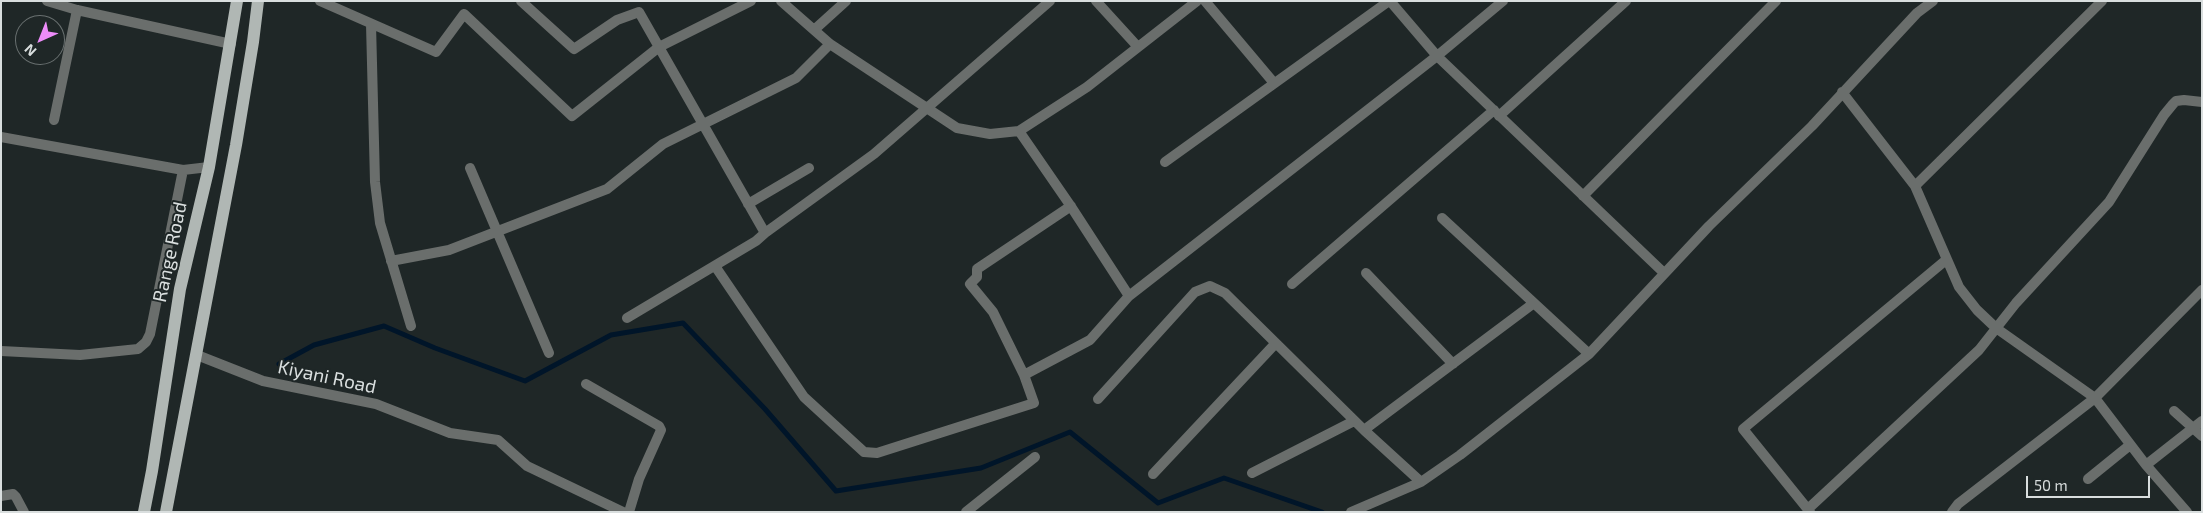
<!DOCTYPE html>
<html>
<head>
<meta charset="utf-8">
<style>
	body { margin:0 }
	#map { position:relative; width:2203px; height:513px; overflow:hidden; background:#1f2727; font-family:"Exo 2",sans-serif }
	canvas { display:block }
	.frame { position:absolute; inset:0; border:2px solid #d9dede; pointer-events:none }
	.north { position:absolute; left:15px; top:15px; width:50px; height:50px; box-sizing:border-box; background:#1f2727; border:1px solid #697070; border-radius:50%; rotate:224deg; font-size:14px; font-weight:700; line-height:20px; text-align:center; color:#d9dede }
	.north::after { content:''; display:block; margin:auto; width:18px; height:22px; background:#ed8cf9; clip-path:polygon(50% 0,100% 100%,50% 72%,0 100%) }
	.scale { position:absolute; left:2026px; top:476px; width:124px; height:22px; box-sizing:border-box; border:2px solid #d9dede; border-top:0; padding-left:6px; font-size:15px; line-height:18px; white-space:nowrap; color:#d9dede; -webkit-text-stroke:4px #1f2727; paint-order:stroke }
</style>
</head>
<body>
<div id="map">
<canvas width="2203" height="513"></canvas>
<div class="frame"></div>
<div class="north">N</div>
<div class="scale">50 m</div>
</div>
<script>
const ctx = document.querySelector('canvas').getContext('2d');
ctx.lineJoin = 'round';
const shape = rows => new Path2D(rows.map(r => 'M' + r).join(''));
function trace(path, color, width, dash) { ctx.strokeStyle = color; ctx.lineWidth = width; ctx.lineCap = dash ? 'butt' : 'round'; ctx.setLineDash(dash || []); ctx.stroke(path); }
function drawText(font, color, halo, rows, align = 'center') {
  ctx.font = font + ' "Exo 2",sans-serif'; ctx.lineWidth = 4; ctx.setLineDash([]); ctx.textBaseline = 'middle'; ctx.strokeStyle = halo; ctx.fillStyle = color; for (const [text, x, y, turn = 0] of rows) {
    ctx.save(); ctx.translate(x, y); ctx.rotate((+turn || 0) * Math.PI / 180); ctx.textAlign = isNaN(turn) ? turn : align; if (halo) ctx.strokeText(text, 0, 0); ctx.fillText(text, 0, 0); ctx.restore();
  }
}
trace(shape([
	[279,364,314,345,384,326,435,348,525,381,611,335,683,323,765,409,836,491,981,468,1070,432,1158,503,1224,478,1322,512]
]), '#001529', 5);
trace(shape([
	[47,1,77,10,231,44],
	[320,1,436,52,464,14,572,116,659,47,751,1],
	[521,1,574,49,617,20,639,12,765,233,756,241,627,318],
	[781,1,830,44,957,128,990,134,1019,131,1087,87,1197,1],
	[1096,1,1138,47],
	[1205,1,1274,83],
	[1390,1,1437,56,1664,273],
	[371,24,375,182,380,223,411,326],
	[814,30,846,1],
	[1842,92,1915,186,1959,287,1977,310,1996,328,2095,398,2146,465,2202,421],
	[1499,116,1626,1],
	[54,120,77,10],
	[1019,131,1070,205,1129,296],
	[1,137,183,170,209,167],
	[1165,162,1389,1],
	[470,168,549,353],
	[1915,186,2102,1],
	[1583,196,1776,1],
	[748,204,809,168],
	[1442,218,1589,354],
	[765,233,874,154,1050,1],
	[391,261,449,250,607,189,663,144,796,78,830,44],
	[715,266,804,397,864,452,877,453,1034,403,1024,375,993,312,970,284,977,277,977,269,1071,206],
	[1366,273,1453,364],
	[1292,284,1494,110],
	[1,351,80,355,138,349,146,342,150,334,183,170],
	[197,355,263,381,376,404,450,433,498,440,527,466,623,512],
	[1024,375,1090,340,1129,296,1437,56,1503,1],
	[586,384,659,426,661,430,639,479,629,512],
	[1098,399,1195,292,1210,286,1225,293,1364,430,1421,482],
	[2174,411,2202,436],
	[1364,430,1534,303],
	[2146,465,2187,512],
	[1252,473,1354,421],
	[1153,474,1275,344],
	[2088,479,2130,445],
	[1,496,13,494,16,497,24,512],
	[1809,508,1979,350,2016,303,2109,202,2164,115,2173,104,2176,101,2184,100,2202,102],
	[966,512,1035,457],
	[1351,512,1421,482,1460,455,1589,354,1709,226,1812,126,1917,13,1933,1],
	[1810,512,1743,429,1946,260],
	[1952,512,1958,504,2095,398,2202,290]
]), '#6a6e6c', 10);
trace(shape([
	[144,512,152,471,180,289,209,167,237,1],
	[166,512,236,145,253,42,258,1]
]), '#b0b7b4', 12);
drawText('19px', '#d9dede', '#1f2727', [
	["Range Road",170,252,-78],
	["Kiyani Road",327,377,12]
]);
</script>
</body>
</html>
